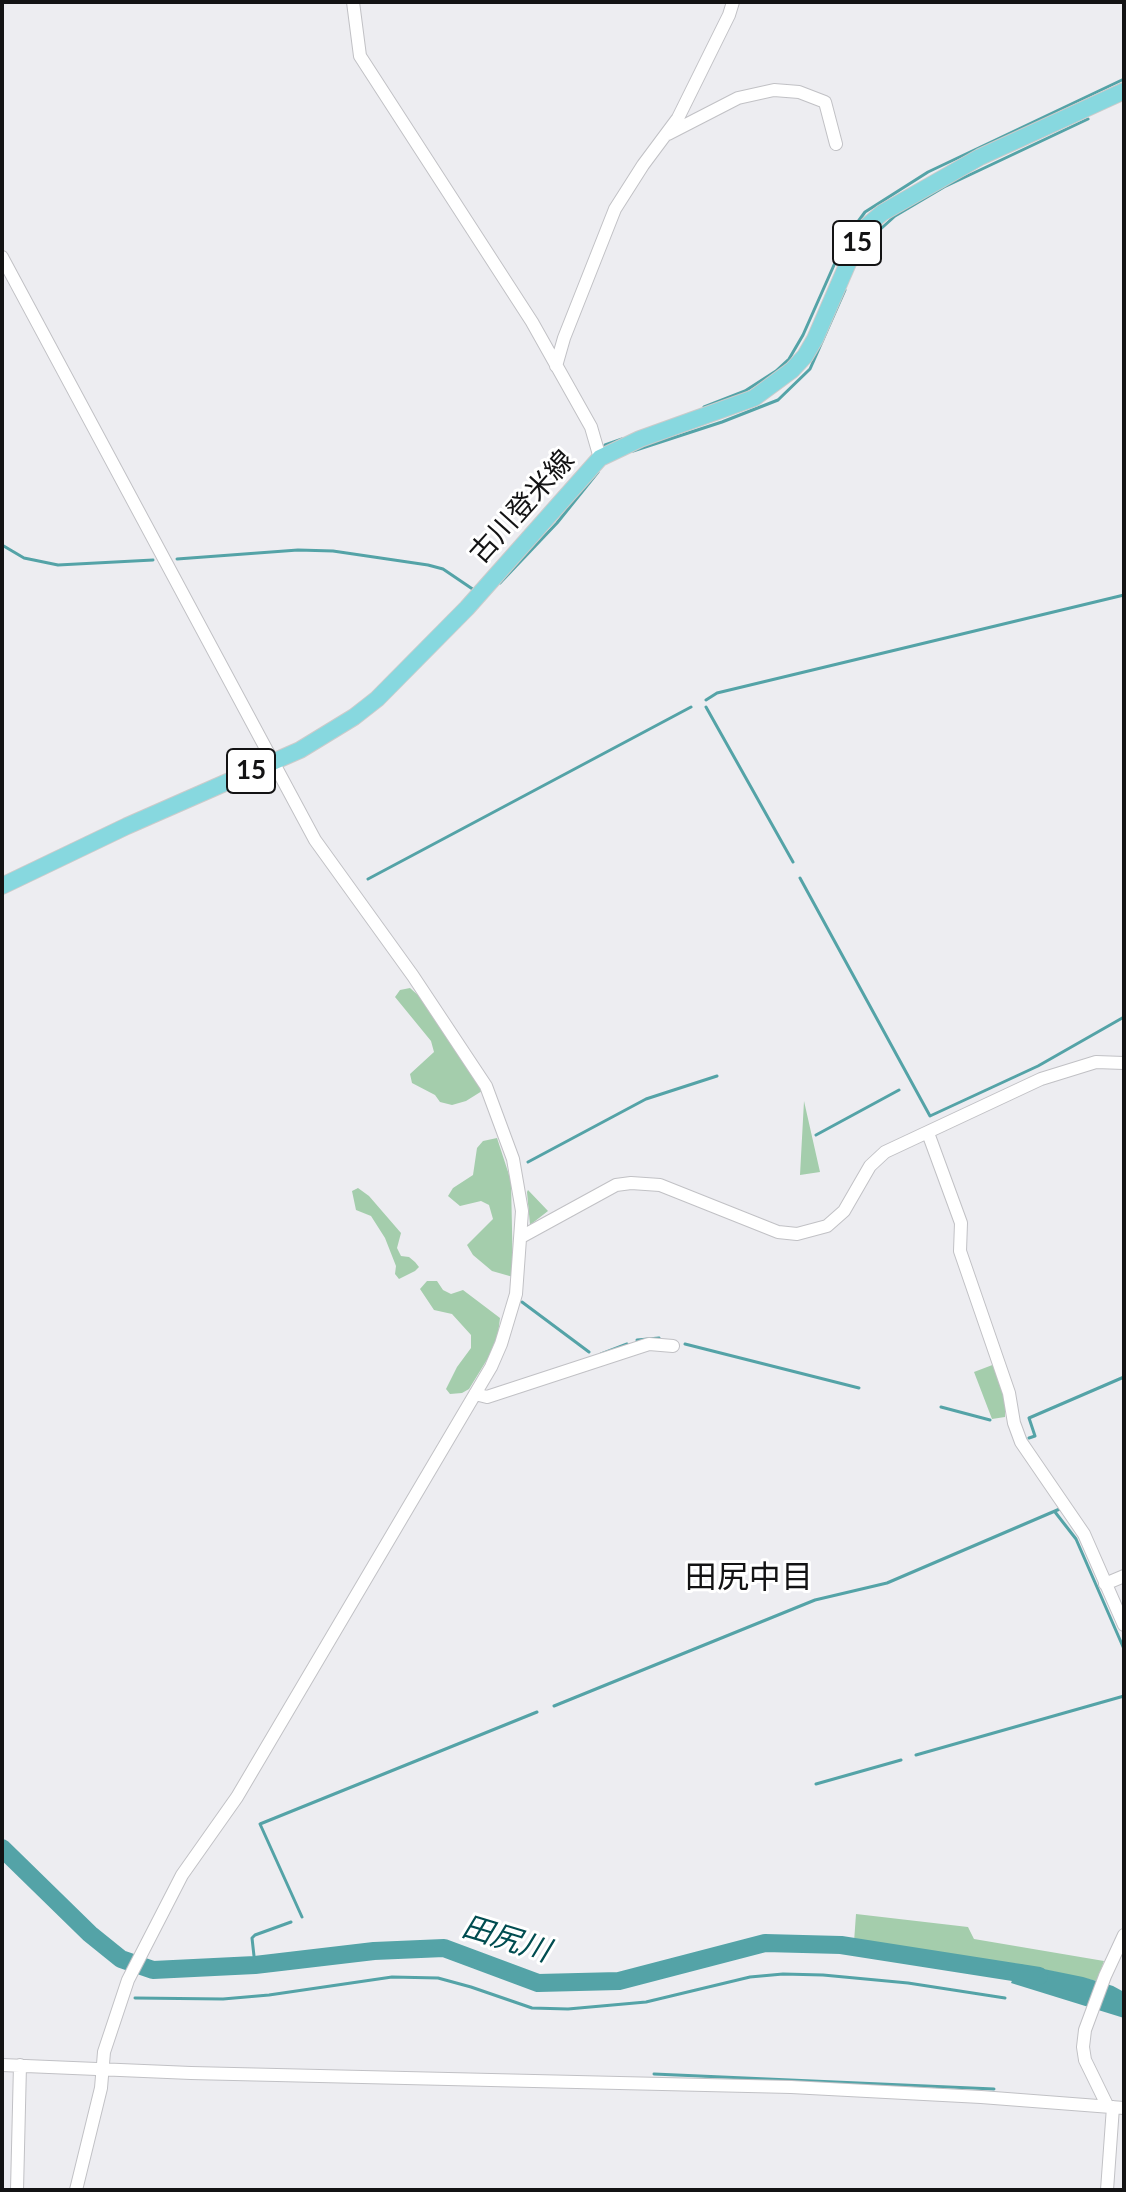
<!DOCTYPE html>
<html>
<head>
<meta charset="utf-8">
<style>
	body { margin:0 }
	#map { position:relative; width:1126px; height:2192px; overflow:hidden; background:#ededf1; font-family:Lato,sans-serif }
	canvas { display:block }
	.frame { position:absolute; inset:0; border:4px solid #131314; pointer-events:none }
</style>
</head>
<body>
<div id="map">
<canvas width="1126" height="2192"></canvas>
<div class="frame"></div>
</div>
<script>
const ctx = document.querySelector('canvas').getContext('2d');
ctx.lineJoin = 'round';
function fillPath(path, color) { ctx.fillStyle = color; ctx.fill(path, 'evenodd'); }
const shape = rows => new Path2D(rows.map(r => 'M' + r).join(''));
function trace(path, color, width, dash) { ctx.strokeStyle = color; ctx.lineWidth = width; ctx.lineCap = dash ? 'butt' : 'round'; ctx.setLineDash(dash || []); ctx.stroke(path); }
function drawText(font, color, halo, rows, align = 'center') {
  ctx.font = font + ' Lato,"Noto Sans JP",sans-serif'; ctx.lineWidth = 6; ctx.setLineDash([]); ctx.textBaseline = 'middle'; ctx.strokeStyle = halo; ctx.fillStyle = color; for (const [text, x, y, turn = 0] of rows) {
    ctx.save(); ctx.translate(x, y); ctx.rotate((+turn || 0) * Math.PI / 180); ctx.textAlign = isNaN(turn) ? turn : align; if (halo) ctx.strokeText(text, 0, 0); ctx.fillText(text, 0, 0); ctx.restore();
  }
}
fillPath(shape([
	[410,988,419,996,478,1079,482,1091,466,1101,452,1105,440,1102,435,1095,412,1083,410,1074,434,1052,431,1041,395,997,400,990],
	[804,1101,820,1172,800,1175],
	[497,1138,511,1181,513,1277,492,1271,473,1255,467,1245,493,1219,489,1205,481,1201,460,1206,448,1196,453,1188,473,1175,477,1148,483,1141],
	[358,1188,369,1196,401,1233,397,1248,401,1256,409,1257,415,1262,419,1267,415,1271,399,1279,395,1274,396,1266,385,1238,371,1216,356,1210,352,1191],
	[528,1190,548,1211,530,1225,527,1192],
	[427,1281,437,1281,443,1290,451,1294,463,1290,500,1318,498,1334,488,1358,469,1389,462,1393,450,1394,446,1389,457,1367,471,1348,471,1335,452,1314,434,1310,420,1289],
	[995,1364,1005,1402,1005,1417,992,1419,974,1372],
	[856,1914,968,1927,974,1939,1104,1961,1097,1981,1018,1964,854,1942]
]), '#a4cdac');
fillPath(shape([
	[1019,1964,1083,1977,1113,1986,1124,1992,1124,2018,1011,1983]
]), '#54a3a7');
trace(shape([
	[1124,199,1124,206],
	[859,257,874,235,895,216,944,187,1088,119],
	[704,407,745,391,776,371,789,359,803,335,846,238,865,212,928,172,1124,79],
	[605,449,605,445,622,439],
	[633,451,722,422,778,400,810,369,845,290],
	[2,545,24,558,58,565,153,560],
	[177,559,298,550,333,551,428,565,443,569,474,590],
	[500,583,557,523,598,472],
	[706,700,717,693,1124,595],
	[706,707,793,862],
	[800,878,930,1116,1038,1066,1124,1017],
	[368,879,691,707],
	[816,1135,899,1090],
	[528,1162,646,1099,717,1076],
	[522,1302,589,1352],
	[637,1340,659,1338],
	[685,1344,859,1388],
	[601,1354,627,1344],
	[941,1407,990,1420],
	[1029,1438,1035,1436,1029,1418,1124,1377],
	[1055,1512,1076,1539,1124,1649],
	[554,1706,815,1600,887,1583,1062,1508],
	[916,1755,1124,1696],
	[816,1784,901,1760],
	[302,1917,260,1824,537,1712],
	[255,1965,252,1938,255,1935,291,1922],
	[135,1998,223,1999,269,1995,392,1977,438,1978,471,1987,532,2008,568,2009,646,2002,750,1977,783,1974,823,1975,908,1983,1005,1998],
	[654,2074,994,2089]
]), '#54a3a7', 3);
trace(shape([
	[2,1848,90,1934,121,1959,153,1970,255,1965,374,1951,444,1948,538,1983,619,1981,765,1943,841,1945,1039,1976]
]), '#54a3a7', 18);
const minor = shape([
	[353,2,360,56,532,322,591,427,600,458],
	[668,134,738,98,774,90,799,92,825,102,836,144],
	[2,257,315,840,413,976,486,1086,513,1159,522,1211,516,1294,501,1344,491,1367,237,1797,182,1875,128,1980,104,2052,101,2088,76,2190],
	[556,366,564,338,615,209,643,165,678,118,729,15,733,2],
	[928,1133,961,1223,960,1251,1009,1393,1014,1423,1021,1442,1084,1534,1124,1625],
	[521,1237,616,1185,631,1183,660,1185,778,1232,797,1234,827,1226,844,1211,870,1166,885,1152,1041,1079,1096,1062,1124,1063],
	[475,1394,487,1397,649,1344,673,1346],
	[1105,1584,1124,1576],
	[2,2065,191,2073,791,2087,981,2097,1124,2108],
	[1108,2107,1085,2060,1083,2047,1085,2030,1105,1976,1124,1935],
	[17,2190,20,2065],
	[1107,2190,1113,2107]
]);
const major = shape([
	[2,886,127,826,300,750,354,717,377,699,467,608,600,458,640,439,754,398,792,370,805,356,815,339,858,240,868,225,882,213,980,157,1124,91]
]);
trace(minor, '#c1c1c5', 14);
trace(major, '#cbcbcb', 18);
trace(minor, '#fff', 12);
trace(major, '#87d8df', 16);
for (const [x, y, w] of [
	[857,243,48],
	[251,771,48]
]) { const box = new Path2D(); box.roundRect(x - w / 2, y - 22, w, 44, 6); ctx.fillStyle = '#fff'; ctx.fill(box); trace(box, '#131314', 2); }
drawText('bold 26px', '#131314', null, [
	["15",857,243],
	["15",251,771]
]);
drawText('28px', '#131314', '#fff', [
	["古川登米線",522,507,-48]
]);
drawText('italic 30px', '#004c50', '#fff', [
	["田尻川",506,1939,17]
]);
drawText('32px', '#131314', '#fff', [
	["田尻中目",749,1578]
]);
</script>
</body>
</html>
